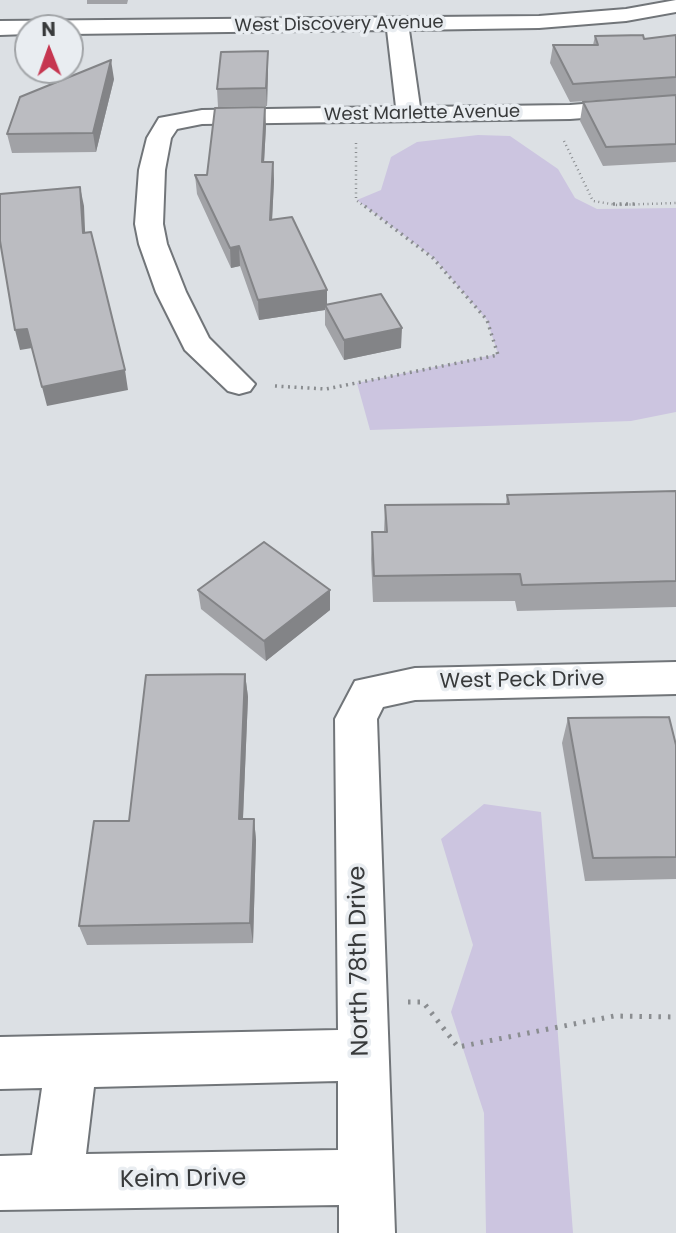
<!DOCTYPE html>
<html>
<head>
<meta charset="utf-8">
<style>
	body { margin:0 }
	#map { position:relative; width:676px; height:1233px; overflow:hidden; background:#dce0e4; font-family:Poppins,sans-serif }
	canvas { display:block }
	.north { position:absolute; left:14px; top:14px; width:70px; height:70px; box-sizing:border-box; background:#e9edf1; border:2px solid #a2a5a8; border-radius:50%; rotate:359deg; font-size:19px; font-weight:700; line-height:28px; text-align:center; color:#383a3b }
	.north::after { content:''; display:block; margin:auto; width:24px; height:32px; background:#c63650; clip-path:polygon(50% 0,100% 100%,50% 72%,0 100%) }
</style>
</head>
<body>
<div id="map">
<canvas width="676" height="1233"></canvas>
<div class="north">N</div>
</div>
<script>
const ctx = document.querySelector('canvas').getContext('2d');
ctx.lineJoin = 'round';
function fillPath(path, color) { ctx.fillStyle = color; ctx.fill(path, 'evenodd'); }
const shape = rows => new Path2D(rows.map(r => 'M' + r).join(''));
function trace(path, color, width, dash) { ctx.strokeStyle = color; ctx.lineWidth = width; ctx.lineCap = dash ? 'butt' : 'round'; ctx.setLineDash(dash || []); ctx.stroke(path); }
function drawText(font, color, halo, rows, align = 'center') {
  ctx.font = font + ' Poppins,sans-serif'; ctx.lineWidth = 7; ctx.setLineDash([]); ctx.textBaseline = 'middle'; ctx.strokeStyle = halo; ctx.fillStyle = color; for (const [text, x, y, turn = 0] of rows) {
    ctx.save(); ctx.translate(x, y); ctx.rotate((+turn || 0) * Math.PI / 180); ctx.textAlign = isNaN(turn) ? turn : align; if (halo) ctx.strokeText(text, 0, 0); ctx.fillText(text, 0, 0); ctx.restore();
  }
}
fillPath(shape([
	[478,135,510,136,558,169,575,198,597,209,676,208,676,412,631,421,370,430,357,383,498,354,487,320,434,258,357,200,381,190,391,157,417,142],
	[484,804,541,812,573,1233,486,1233,484,1113,451,1012,473,945,441,839]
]), '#ccc5e0');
const minor = shape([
	[676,0,676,12,626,21,539,28,409,30,420,107,570,105,676,97,676,111,570,119,202,124,177,129,171,138,165,170,163,224,167,244,186,292,209,338,255,384,250,391,239,394,228,391,185,350,156,292,139,244,135,224,139,170,147,138,159,118,202,110,396,107,387,30,70,34,70,28,28,28,28,34,0,35,0,21,539,16,626,9,676,0],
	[676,662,676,694,415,700,383,707,377,719,395,1233,339,1233,339,1205,0,1210,0,1156,32,1155,42,1088,0,1089,0,1037,338,1030,335,719,355,681,415,668,676,662],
	[338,1081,338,1150,86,1154,94,1087,338,1081]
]);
trace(minor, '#717579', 4);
trace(shape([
	[564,141,593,201,617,205,676,203],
	[356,143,356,200,364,206]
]), '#8a8d90', 2.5, [1, 3.5]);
trace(shape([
	[613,204,637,204],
	[275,386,326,389,498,355,487,320,433,258,362,204]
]), '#8a8d90', 3.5, [2, 4.5]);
trace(shape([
	[408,1002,423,1002,458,1047,614,1016,676,1017]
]), '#8a8d90', 5, [2.5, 7]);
fillPath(minor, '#fff');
fillPath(shape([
	[87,0,128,0,127,4,87,4],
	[676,35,676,95,570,102,550,63,553,45,593,45,595,36,644,39],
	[268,69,267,106,218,107,217,89],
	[114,79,96,152,12,153,7,134],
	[676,95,676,162,603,166,580,121,583,102],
	[266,126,264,162,273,162,274,181,272,220,327,290,327,305,401,348,344,360,325,325,325,310,259,320,240,266,231,268,197,194,195,175,207,175],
	[676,491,676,607,517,611,515,601,373,602,371,559,372,532,384,532,385,505,506,504,507,495],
	[198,590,330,590,330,610,266,661,201,609],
	[245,674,248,697,243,819,254,819,256,840,253,943,87,945,79,926,129,821],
	[568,718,676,745,676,879,585,881,562,743]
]), '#a1a2a6');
fillPath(shape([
	[268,51,268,69,267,106,266,88],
	[111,60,114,79,96,152,93,133],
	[265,107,266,126,263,181,262,162],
	[273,162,274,181,271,240,270,220],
	[80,187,84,206,86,253,83,233],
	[239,246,240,266,231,268,230,248],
	[327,290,327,309,325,305,325,310,259,320,258,300],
	[402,328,401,348,344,360,344,340],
	[27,329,32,348,20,350,15,330],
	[125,370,128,390,47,406,42,387],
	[330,590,330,610,266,661,264,641],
	[245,674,248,697,242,840,239,819],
	[254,819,256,840,253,943,250,923]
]), '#838487');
const building = shape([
	[643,35,644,39,676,35,676,77,573,84,553,45,598,45,595,36,643,35],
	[268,51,266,88,217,89,221,52,268,51],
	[111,60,93,133,7,134,20,97,111,60],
	[676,95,676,144,606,147,583,102,676,95],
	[265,107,262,162,273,162,270,220,292,217,327,290,258,300,239,246,230,248,195,175,207,175,215,108,265,107],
	[80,187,83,233,91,232,125,370,42,387,27,329,15,330,0,241,0,194,80,187],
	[381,294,402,328,344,340,325,305,381,294],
	[676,491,676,581,522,585,520,574,374,576,372,532,387,532,385,505,509,504,507,495,676,491],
	[264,542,330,590,264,641,198,590,264,542],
	[245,674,239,819,254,819,250,923,79,926,94,821,129,821,146,675,245,674],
	[669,717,676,745,676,857,593,858,568,718,669,717]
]);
fillPath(building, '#bbbcc1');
trace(building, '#838487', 2);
drawText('18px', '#383a3b', '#e9edf1', [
	["West Discovery Avenue",339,25,-1],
	["West Marlette Avenue",422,114,-1]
]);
drawText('21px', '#383a3b', '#e9edf1', [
	["West Peck Drive",522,681,-1]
]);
drawText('24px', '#383a3b', '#e9edf1', [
	["North 78th Drive",360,961,-91],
	["Keim Drive",183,1180,-1]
]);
</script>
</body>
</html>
